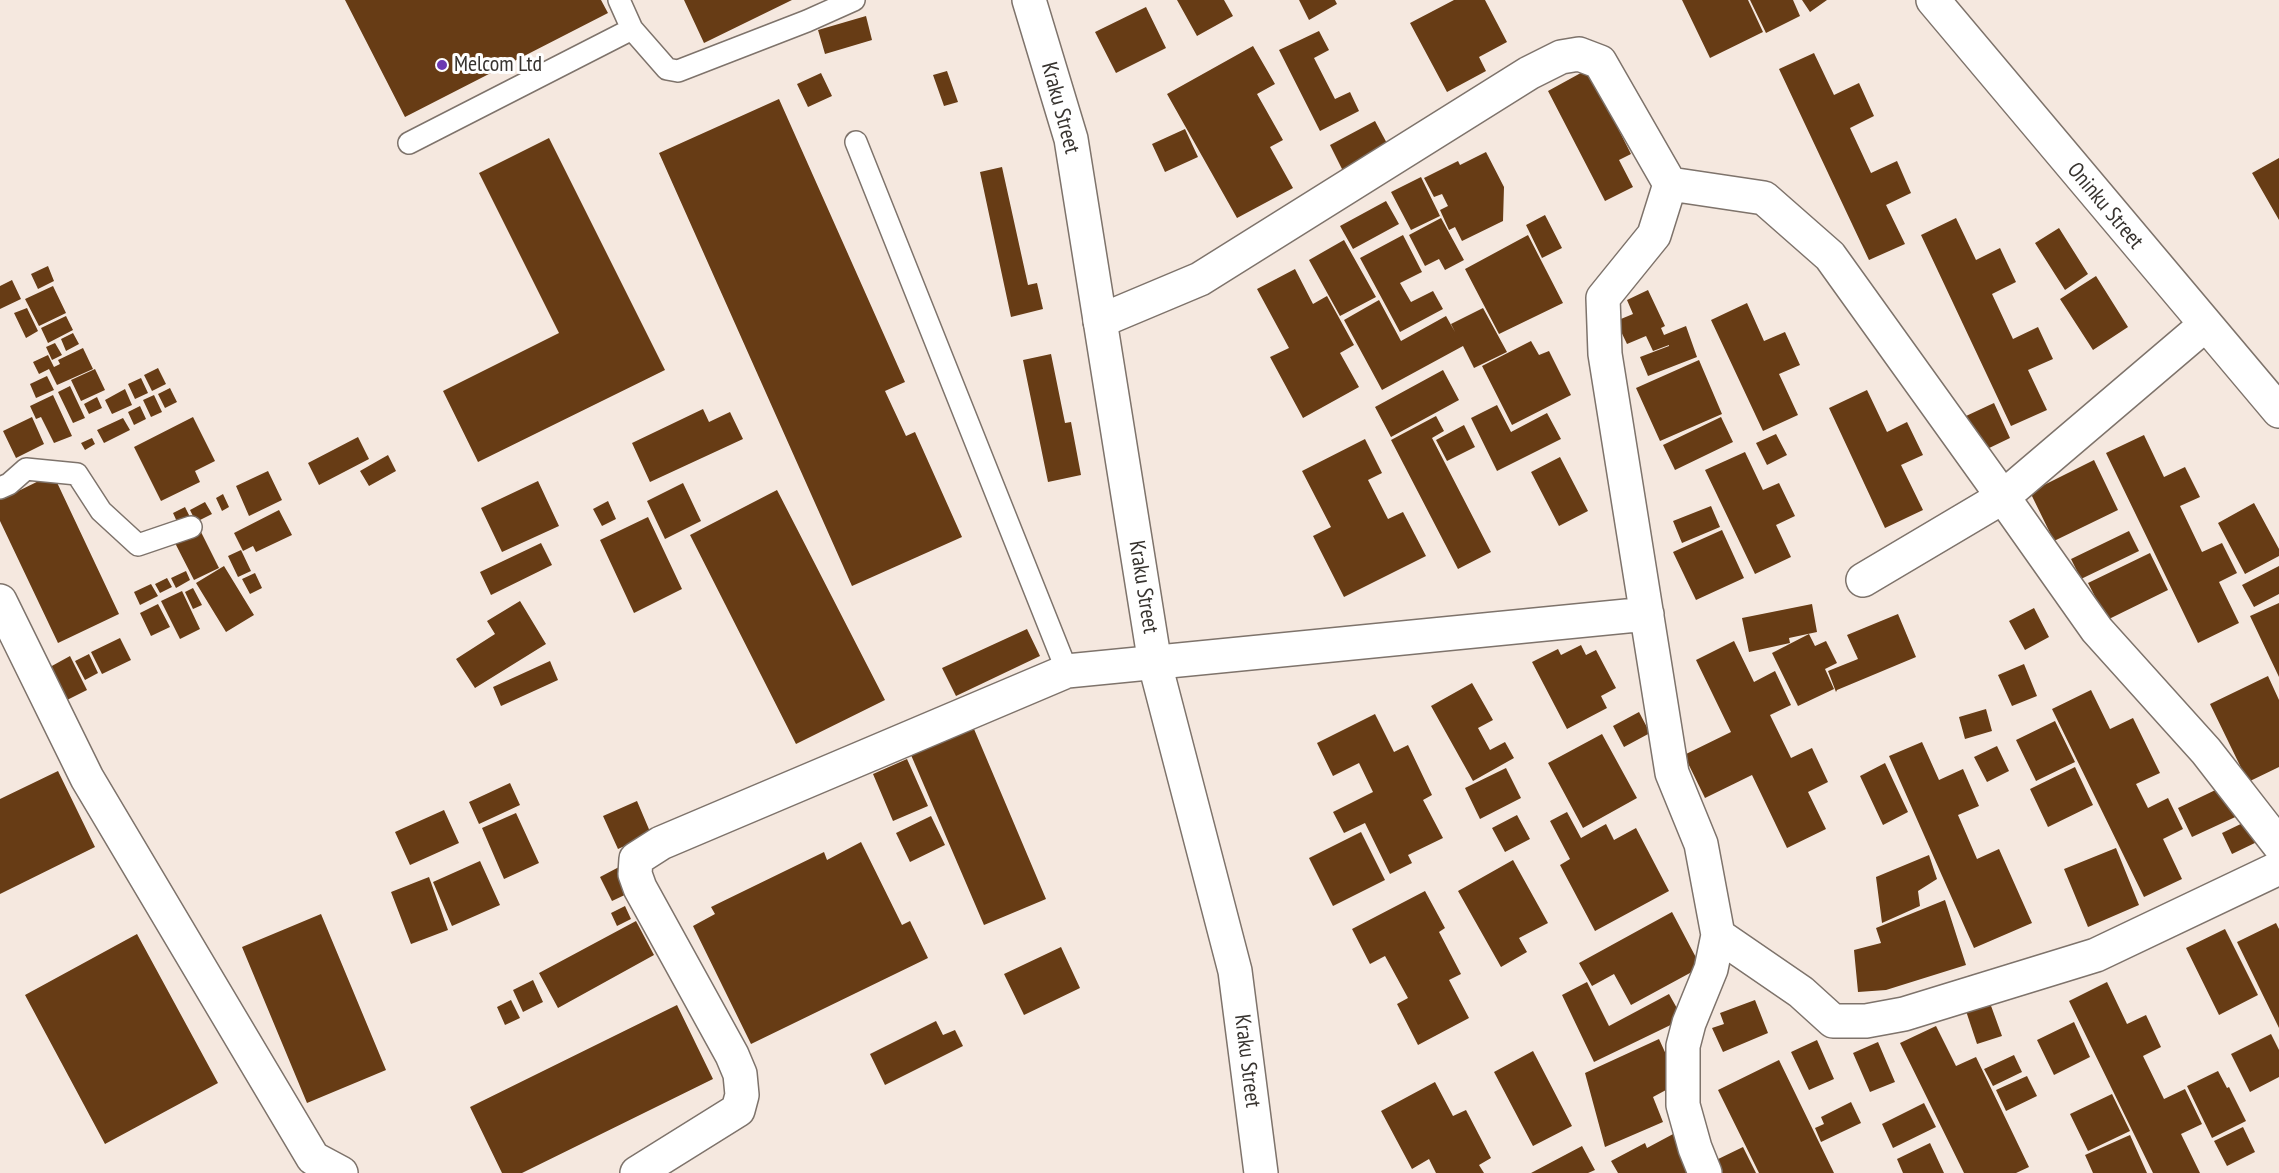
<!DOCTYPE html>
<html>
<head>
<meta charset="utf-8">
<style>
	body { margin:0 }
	canvas { display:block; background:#f5e8df }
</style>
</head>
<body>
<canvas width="2279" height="1173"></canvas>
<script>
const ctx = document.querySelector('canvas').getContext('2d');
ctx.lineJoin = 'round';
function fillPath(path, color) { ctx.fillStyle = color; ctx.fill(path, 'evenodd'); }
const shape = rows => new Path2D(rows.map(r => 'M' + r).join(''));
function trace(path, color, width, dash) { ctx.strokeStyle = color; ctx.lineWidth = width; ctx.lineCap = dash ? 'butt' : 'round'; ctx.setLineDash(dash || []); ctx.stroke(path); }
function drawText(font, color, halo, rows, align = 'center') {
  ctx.font = font + ' "PT Sans Narrow",sans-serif'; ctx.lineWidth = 6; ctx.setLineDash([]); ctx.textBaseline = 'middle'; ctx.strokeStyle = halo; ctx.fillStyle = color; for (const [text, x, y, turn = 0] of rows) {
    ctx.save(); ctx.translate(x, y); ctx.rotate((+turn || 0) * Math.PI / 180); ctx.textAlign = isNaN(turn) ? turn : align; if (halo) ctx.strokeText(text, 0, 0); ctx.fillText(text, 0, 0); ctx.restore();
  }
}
fillPath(shape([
	[345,0,601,0,608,13,405,117],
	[684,0,792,0,704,43],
	[1177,0,1224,0,1233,16,1197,36],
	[1299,0,1335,0,1337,4,1309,20],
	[1454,0,1485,0,1507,42,1479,57,1486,71,1447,92,1410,23],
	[1682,0,1748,0,1763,32,1710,58],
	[1750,0,1793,0,1800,16,1766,33],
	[1802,0,1827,0,1810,12],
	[1146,7,1166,48,1116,73,1095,32],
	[866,16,872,40,825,54,818,30],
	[1319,31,1329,50,1314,58,1335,99,1350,92,1359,111,1320,131,1279,50],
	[1253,46,1275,84,1257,94,1283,140,1270,147,1293,188,1237,218,1167,94],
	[1814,53,1834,95,1859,83,1874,116,1850,128,1871,173,1897,161,1911,193,1886,205,1905,244,1869,260,1779,69],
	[1588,69,1631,154,1619,160,1633,187,1605,201,1548,91],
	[947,71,958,102,944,106,933,75],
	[821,73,832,96,808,107,797,84],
	[779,99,905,382,885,391,906,436,915,432,962,537,852,586,659,153],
	[1375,121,1390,149,1344,173,1330,145],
	[1185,129,1198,157,1165,172,1152,144],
	[549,138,665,370,478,462,443,391,559,333,479,173],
	[1486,152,1504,187,1503,221,1462,241,1455,227,1449,230,1440,210,1448,206,1442,194,1434,197,1424,178,1458,161,1460,165],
	[2279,158,2279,220,2252,173],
	[1002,167,1028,285,1037,283,1043,309,1011,317,980,172],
	[1421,177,1440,216,1411,230,1391,192],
	[1386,201,1399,224,1353,249,1340,226],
	[1545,215,1562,248,1542,258,1526,225],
	[1441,218,1464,260,1445,270,1439,259,1425,266,1409,235],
	[1956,218,1976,260,2000,248,2016,282,1992,294,2013,339,2038,327,2053,359,2028,370,2047,410,2011,426,1921,235],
	[2059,228,2088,274,2065,290,2035,243],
	[1403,235,1422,272,1400,283,1411,302,1433,291,1443,309,1400,332,1360,258],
	[1528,235,1563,303,1499,334,1465,269],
	[1344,240,1376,297,1340,316,1309,260],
	[48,266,54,281,38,289,31,274],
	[1295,269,1313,304,1327,296,1354,345,1340,353,1359,387,1303,418,1270,357,1289,348,1257,289],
	[2096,276,2128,327,2093,350,2060,299],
	[12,280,21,299,0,309,0,286],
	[53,286,66,313,39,326,25,299],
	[1648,290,1665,326,1661,328,1664,335,1686,326,1697,357,1648,376,1640,357,1669,346,1669,345,1653,351,1646,336,1627,344,1616,321,1633,314,1627,300],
	[1379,300,1401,341,1446,316,1455,332,1451,324,1483,308,1507,352,1474,368,1463,346,1382,390,1344,320],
	[1747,303,1764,341,1785,332,1800,365,1779,374,1798,415,1763,431,1711,320],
	[27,308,38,331,26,338,14,313],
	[66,316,73,330,48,343,41,328],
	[73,333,79,344,66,351,61,339],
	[1531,341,1539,355,1549,351,1571,395,1512,425,1482,366],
	[55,343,62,355,52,360,46,347],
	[83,348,93,369,57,385,49,369,39,374,33,362,48,355,54,367,60,364,58,360],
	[1051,354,1065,423,1071,422,1081,475,1048,482,1023,360],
	[1699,360,1722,414,1660,441,1636,388],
	[158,368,166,384,152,391,144,375],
	[95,369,105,390,81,401,71,380],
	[1443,370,1459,400,1391,437,1375,407],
	[47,376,54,390,36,398,30,384],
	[141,378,148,393,135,399,128,384],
	[70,386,85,418,73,423,58,392],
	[170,388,177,402,165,408,158,394],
	[125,389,132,405,112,414,105,400],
	[1867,390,1887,432,1907,422,1923,455,1901,465,1923,510,1885,528,1829,408],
	[53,395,72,436,54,443,41,417,36,419,30,406],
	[154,395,162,412,151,417,143,400],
	[97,397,102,408,89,414,84,404],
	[1994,403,2010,438,1983,451,1966,416],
	[1497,405,1511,432,1547,413,1561,439,1497,471,1471,418],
	[140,406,146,419,134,425,128,412],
	[703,409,709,422,730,412,743,439,650,482,632,443],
	[1436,416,1444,431,1432,438,1491,552,1458,569,1391,440],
	[32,417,44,444,16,458,3,431],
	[193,417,215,461,195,471,200,482,161,501,134,447],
	[1721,417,1733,442,1675,470,1663,445],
	[123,418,130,430,104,443,97,430],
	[1464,425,1475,447,1447,461,1436,440],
	[1776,434,1787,455,1767,465,1756,443],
	[2144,435,2164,477,2185,467,2200,497,2180,506,2202,552,2222,543,2237,573,2219,582,2239,623,2198,643,2106,453],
	[358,437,369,459,319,485,308,463],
	[92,438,95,444,85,450,81,443],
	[1365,439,1382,473,1368,480,1388,519,1403,512,1426,556,1344,597,1313,536,1331,527,1302,471],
	[1745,452,1763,490,1779,483,1795,516,1776,525,1791,557,1755,574,1705,470],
	[388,455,396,471,369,486,360,471],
	[1560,457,1588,511,1559,526,1531,472],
	[2094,460,2118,510,2054,541,2030,492],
	[268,471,282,500,249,516,236,486],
	[53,474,119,614,58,643,0,521,0,500],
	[538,481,559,526,502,552,481,508],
	[683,483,701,521,665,539,647,501],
	[777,490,885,700,796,744,690,535],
	[223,494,229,507,222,511,216,498],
	[608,501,616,519,602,526,593,509],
	[205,502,212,514,196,522,190,510],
	[2254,503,2279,549,2279,556,2245,574,2218,523],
	[1711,506,1720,527,1682,543,1673,521],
	[185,507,191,519,179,526,173,513],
	[279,510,292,535,256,552,253,546,243,551,234,533],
	[648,517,682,589,634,613,600,540],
	[200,530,219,568,194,580,175,543],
	[1722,530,1744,578,1696,600,1673,552],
	[2129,531,2139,551,2081,579,2071,559],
	[541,543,552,565,491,595,480,572],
	[241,550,251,571,238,577,228,556],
	[2150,553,2168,590,2107,620,2088,583],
	[224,566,254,615,226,632,196,583],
	[2279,566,2279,594,2254,607,2242,585],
	[186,571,190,580,176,588,171,578],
	[255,573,262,588,250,594,242,579],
	[167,578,172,587,160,593,155,584],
	[151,584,158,596,140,605,134,592],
	[193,588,202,605,193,609,185,592],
	[182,591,200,629,180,639,161,601],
	[520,601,546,644,475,688,456,659,495,634,487,621],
	[2279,603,2279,677,2250,616],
	[158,604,170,627,151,636,140,613],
	[1812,604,1817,632,1789,638,1790,643,1749,652,1742,618],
	[2034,608,2049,637,2025,650,2009,621],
	[1898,614,1916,657,1837,690,1836,692,1828,671,1858,659,1847,635],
	[1027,629,1040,656,956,696,942,668],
	[1809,634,1815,646,1826,641,1837,663,1825,669,1834,689,1798,706,1772,653],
	[120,638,131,660,102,674,91,652],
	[1734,641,1754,682,1775,671,1791,705,1770,715,1791,758,1812,748,1828,782,1808,792,1826,829,1787,848,1752,775,1705,798,1684,755,1731,732,1696,660],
	[1581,645,1586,655,1596,650,1616,688,1601,696,1607,708,1567,729,1532,662,1558,649,1561,655],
	[89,654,98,673,85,680,75,661],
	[70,656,87,690,61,703,50,667],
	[550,661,558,680,501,706,493,687],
	[2024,664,2037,696,2012,706,1998,675],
	[2268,676,2279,700,2279,767,2248,782,2210,704],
	[1472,683,1493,720,1478,728,1490,750,1505,742,1514,758,1473,781,1431,706],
	[2091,690,2110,729,2133,718,2160,773,2136,784,2148,808,2168,798,2183,829,2163,839,2182,879,2144,897,2052,709],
	[1986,709,1992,731,1965,739,1959,717],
	[1639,712,1650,733,1624,747,1613,726],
	[1375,714,1394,752,1408,745,1432,795,1423,800,1443,838,1408,855,1412,863,1390,874,1365,823,1344,833,1333,812,1373,792,1359,763,1333,776,1317,743],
	[2055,721,2075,762,2036,781,2016,740],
	[974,729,1046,899,984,925,911,755],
	[1602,734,1637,798,1583,828,1548,763],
	[1922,742,1939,780,1963,769,1979,806,1958,815,1977,859,1999,849,2032,923,1974,948,1889,756],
	[1997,746,2009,771,1987,782,1974,757],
	[907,759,928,806,893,821,873,774],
	[1885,763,1908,812,1883,825,1860,776],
	[2075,767,2093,805,2048,827,2030,789],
	[1506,768,1521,798,1480,819,1465,788],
	[58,771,95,847,0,894,0,799],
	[510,783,520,805,479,824,469,802],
	[2230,783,2244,813,2192,837,2178,808],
	[637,801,651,834,618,849,603,816],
	[444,810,459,843,410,865,395,832],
	[1567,812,1581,838,1606,824,1614,840,1636,828,1669,891,1595,931,1560,865,1570,859,1550,821],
	[516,813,539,863,504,879,482,828],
	[1517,815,1530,839,1505,852,1492,828],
	[931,816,945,845,910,862,896,833],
	[2249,820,2259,841,2232,854,2222,833],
	[1361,832,1385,880,1333,906,1309,858],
	[861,842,902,925,910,921,928,958,751,1044,693,926,715,914,711,907,824,852,827,860],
	[2116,848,2139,905,2088,927,2064,869],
	[1929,855,1937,879,1918,891,1920,906,1882,923,1876,877],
	[1513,860,1548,923,1519,938,1527,952,1501,967,1458,891],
	[480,861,500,905,452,926,433,882],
	[619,867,631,892,612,901,600,877],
	[429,877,448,930,411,944,391,892],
	[1425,891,1445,928,1439,932,1461,974,1449,980,1469,1018,1418,1045,1397,1004,1408,998,1385,956,1370,964,1352,929],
	[1945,900,1966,965,1886,990,1858,992,1854,950,1881,943,1876,928],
	[625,906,631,919,617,926,611,913],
	[1672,912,1701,967,1631,1005,1614,974,1592,986,1579,963],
	[321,914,386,1070,307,1103,242,947],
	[636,921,654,955,558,1008,539,973],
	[2276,923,2279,929,2279,1028,2237,942],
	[2225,929,2258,995,2219,1015,2186,948],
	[137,934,218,1083,105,1144,25,995],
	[1061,947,1080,988,1024,1015,1004,974],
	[533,980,543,1002,523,1012,513,990],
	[1587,982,1609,1026,1669,994,1683,1019,1594,1062,1562,995],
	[2107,982,2127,1024,2146,1015,2161,1047,2143,1056,2164,1099,2185,1089,2202,1124,2181,1134,2200,1173,2153,1173,2069,1001],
	[511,1000,520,1018,505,1025,497,1007],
	[1755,1000,1768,1033,1723,1052,1712,1028,1724,1024,1720,1013],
	[1990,1003,2002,1036,1977,1044,1966,1011],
	[677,1005,713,1079,522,1173,502,1173,470,1107],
	[936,1021,943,1035,955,1030,963,1046,885,1085,870,1054],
	[2074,1022,2090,1057,2054,1075,2037,1040],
	[1936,1026,1956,1066,1976,1057,2029,1167,2016,1173,1964,1173,1900,1043],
	[2271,1034,2279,1050,2279,1077,2250,1092,2231,1054],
	[1659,1039,1679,1083,1653,1097,1663,1122,1605,1147,1585,1073],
	[1817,1040,1834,1079,1809,1090,1791,1052],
	[1878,1042,1895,1082,1870,1092,1853,1053],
	[1533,1051,1572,1126,1533,1146,1494,1072],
	[2014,1055,2022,1072,1993,1086,1984,1069],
	[1779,1060,1834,1173,1759,1173,1718,1090],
	[2218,1071,2227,1088,2229,1087,2246,1121,2212,1138,2187,1086],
	[2027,1076,2037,1096,2006,1111,1996,1090],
	[1435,1082,1453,1116,1466,1110,1491,1158,1479,1165,1484,1173,1436,1173,1429,1159,1412,1169,1381,1111],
	[2112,1094,2130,1131,2088,1151,2070,1114],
	[1851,1102,1861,1123,1821,1142,1815,1128,1824,1124,1821,1117],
	[1924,1103,1936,1127,1893,1148,1882,1124],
	[2243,1127,2255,1152,2227,1166,2214,1141],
	[1675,1133,1695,1173,1618,1173,1611,1161,1645,1143,1647,1148],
	[2130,1135,2147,1173,2093,1173,2085,1155],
	[1930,1143,1944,1173,1903,1173,1897,1159],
	[1582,1146,1595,1170,1588,1173,1531,1173],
	[1743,1147,1756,1173,1718,1173,1712,1162]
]), '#673c15');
const service = shape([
	[632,29,667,69,678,71,807,21,854,0],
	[856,142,1067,671],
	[409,143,632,29,619,0],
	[0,488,9,484,26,469,77,474,101,511,138,545,191,527]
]);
const minor = shape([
	[1100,321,1200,279,1529,73,1561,57,1579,54,1600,62,1670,184],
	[2205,325,2003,497,1830,256,1764,198,1670,184,1654,235,1603,298,1605,354,1672,773,1701,844,1718,935,1801,992,1833,1021,1866,1021,1904,1014,2096,955,2279,868],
	[1863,580,2003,497,2097,630,2206,751,2279,845],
	[0,601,87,778,313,1158,341,1173],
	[637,1173,738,1110,742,1095,740,1074,732,1055,640,888,635,874,636,859,661,843,1067,671,1647,614],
	[1705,1173,1695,1148,1683,1105,1683,1046,1689,1023,1711,969,1718,935]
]);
const tertiary = shape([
	[1933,0,2279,411]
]);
const secondary = shape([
	[1029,0,1071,139,1155,664,1235,971,1261,1173]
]);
trace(service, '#7e736b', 24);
trace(minor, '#7e736b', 36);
trace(tertiary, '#7e736b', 36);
trace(secondary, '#7e736b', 36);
trace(service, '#fff', 21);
trace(minor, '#fff', 33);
trace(tertiary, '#fff', 33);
trace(secondary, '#fff', 33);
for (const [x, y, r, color] of [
	[442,65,6,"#6c3ab2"]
]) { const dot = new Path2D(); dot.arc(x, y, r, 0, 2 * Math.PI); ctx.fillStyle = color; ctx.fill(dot); trace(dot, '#fff', 2); }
drawText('22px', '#37332f', '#fff', [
	["Melcom Ltd",454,65]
], 'left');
drawText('22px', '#37332f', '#fff', [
	["Kraku Street",1060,108,75],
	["Oninku Street",2105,206,50],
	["Kraku Street",1143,587,81],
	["Kraku Street",1247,1061,83]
]);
</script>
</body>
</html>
